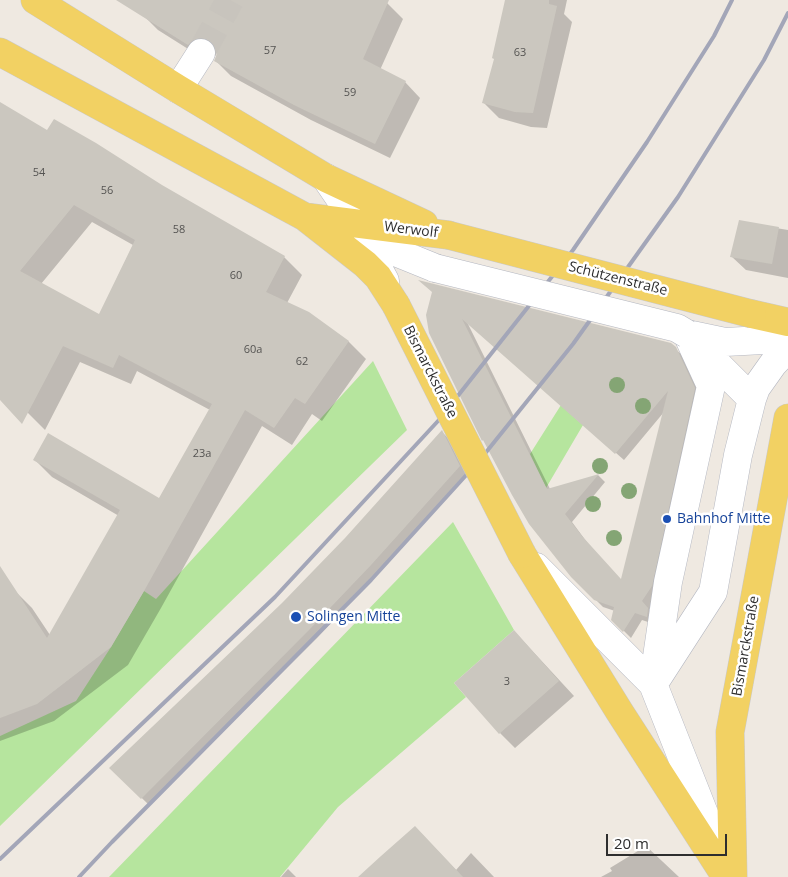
<!DOCTYPE html>
<html>
<head>
<meta charset="utf-8">
<style>
	body { margin:0 }
	#map { position:relative; width:788px; height:877px; overflow:hidden; background:#efe9e1; font-family:"Open Sans",sans-serif }
	canvas { display:block }
	.scale { position:absolute; left:606px; top:834px; width:121px; height:22px; box-sizing:border-box; border:2px solid #2e2e2e; border-top:0; padding-left:6px; font-size:15px; line-height:18px; white-space:nowrap; color:#2e2e2e; -webkit-text-stroke:4px #fff; paint-order:stroke }
</style>
</head>
<body>
<div id="map">
<canvas width="788" height="877"></canvas>
<div class="scale">20 m</div>
</div>
<script>
const ctx = document.querySelector('canvas').getContext('2d');
ctx.lineJoin = 'round';
function fillPath(path, color) { ctx.fillStyle = color; ctx.fill(path, 'evenodd'); }
const shape = rows => new Path2D(rows.map(r => 'M' + r).join(''));
function trace(path, color, width, dash) { ctx.strokeStyle = color; ctx.lineWidth = width; ctx.lineCap = dash ? 'butt' : 'round'; ctx.setLineDash(dash || []); ctx.stroke(path); }
function drawText(font, color, halo, rows, align = 'center') {
  ctx.font = font + ' "Open Sans",sans-serif'; ctx.lineWidth = 5; ctx.setLineDash([]); ctx.textBaseline = 'middle'; ctx.strokeStyle = halo; ctx.fillStyle = color; for (const [text, x, y, turn = 0] of rows) {
    ctx.save(); ctx.translate(x, y); ctx.rotate((+turn || 0) * Math.PI / 180); ctx.textAlign = isNaN(turn) ? turn : align; if (halo) ctx.strokeText(text, 0, 0); ctx.fillText(text, 0, 0); ctx.restore();
  }
}
fillPath(shape([
	[373,361,407,430,0,826,0,736,76,701,111,647,144,591,156,599],
	[561,405,583,425,546,488,530,454],
	[453,522,514,630,454,683,466,697,338,807,280,877,109,877]
]), '#b6e59e');
fillPath(shape([
	[151,0,380,0,387,3,403,19,380,70,405,82,420,98,390,158,311,120,231,76,216,61,217,52,210,54,204,59,158,30,143,15],
	[506,0,567,0,564,14,572,22,547,128,531,127,499,118,484,103,495,60],
	[0,120,48,132,161,186,284,257,302,275,287,303,348,341,366,359,322,421,312,414,292,445,262,426,161,608,128,665,54,721,0,741,0,595,14,590,32,608,50,635,119,516,52,477,34,459,159,499,210,410,137,371,131,384,80,362,45,430,0,385],
	[92,222,133,245,99,316,41,284],
	[740,222,788,230,788,278,746,270,731,256],
	[433,292,670,344,683,356,702,396,659,594,649,610,655,617,654,624,642,620,631,638,613,620,615,611,603,607,572,576],
	[467,322,624,460,664,412,622,581,589,545,572,522,605,482,598,475,550,489],
	[442,432,449,439,467,474,379,572,317,638,149,805,111,768,283,604,346,539],
	[514,631,574,696,515,748,500,733],
	[415,827,456,870,471,853,494,877,360,877],
	[646,846,679,877,601,877,612,871,610,868],
	[288,869,296,877,281,877]
]), '#0003');
fillPath(shape([
	[116,0,389,0,363,59,406,81,375,144,294,105,214,61,217,54,215,46,209,40,202,37,194,39,188,45],
	[505,0,549,0,549,4,557,6,533,113,515,112,482,103,494,59,492,58],
	[0,102,47,130,54,119,96,143,162,185,285,256,266,292,309,312,349,341,305,404,295,398,274,428,245,410,144,591,111,647,37,704,0,718,0,566,47,638,120,510,33,460,48,433,159,498,212,404,119,355,113,368,63,346,22,424,0,400],
	[74,205,135,240,99,314,20,271],
	[739,220,779,227,772,264,730,257],
	[418,280,671,343,676,347,695,388,652,586,642,601,648,608,647,617,635,613,623,632,611,620,614,607,594,600,571,577,529,524,512,495,483,440,482,441,429,333,426,315,432,292],
	[462,319,615,454,668,391,621,579,582,536,565,514,599,474,547,489],
	[442,430,460,466,371,565,309,630,141,799,109,768,282,603,345,538],
	[514,630,559,681,499,734,454,683],
	[415,826,463,877,358,877,381,856]
]), '#cbc7bf');
trace(shape([
	[201,53,230,0]
]), '#c8c4bd', 28, [28, 14]);
const minor = shape([
	[178,89,201,53],
	[326,178,341,200,385,281],
	[356,236,435,268],
	[687,334,711,386,668,582,653,684,722,859],
	[687,334,725,342,763,340,788,333],
	[698,345,752,399],
	[536,567,653,684],
	[658,677,713,592,738,455,752,399,756,388,773,364,788,348]
]);
const major = shape([
	[35,0,178,89,326,178,424,224],
	[0,52,305,217,448,235],
	[305,217,365,264,378,277,396,305],
	[752,314,788,322],
	[522,554,619,711,726,877],
	[733,877,730,732,788,418]
]);
trace(minor, '#b4b7c1', 29);
trace(major, '#c9c9c9', 29);
trace(minor, '#fff', 28);
trace(major, '#f2d163', 28);
trace(shape([
	[0,859,275,597,438,421,573,250,647,142,714,36,732,0],
	[79,877,112,842,371,580,479,461,573,344,678,197,764,60,788,13]
]), '#a3a6b8', 4);
const minorBridge = shape([
	[435,268,677,328,687,334]
]);
const majorBridge = shape([
	[448,235,752,314],
	[396,305,522,554]
]);
trace(minorBridge, '#b4b7c1', 29, []);
trace(majorBridge, '#c9c9c9', 29, []);
trace(minorBridge, '#fff', 28);
trace(majorBridge, '#f2d163', 28);
ctx.fillStyle = '#84a574';
for (const [x, y] of [
	[617,385],
	[643,406],
	[600,466],
	[629,491],
	[593,504],
	[614,538]
]) { ctx.beginPath(); ctx.arc(x, y, 8, 0, 2 * Math.PI); ctx.fill(); }
for (const [x, y, r, color] of [
	[667,519,5,"#1a4fb4"],
	[296,617,6,"#1a4fb4"]
]) { const dot = new Path2D(); dot.arc(x, y, r, 0, 2 * Math.PI); ctx.fillStyle = color; ctx.fill(dot); trace(dot, '#fff', 2); }
drawText('11px', '#555452', null, [
	["57",270,51],
	["63",520,53],
	["59",350,93],
	["54",39,173],
	["56",107,191],
	["58",179,230],
	["60",236,276],
	["60a",253,350],
	["62",302,362],
	["23a",202,454],
	["3",507,682]
]);
drawText('14px', '#2e2e2e', '#fff', [
	["Werwolf",411,230,7],
	["Schützenstraße",618,279,14],
	["Bismarckstraße",430,372,63],
	["Bismarckstraße",746,646,-80]
]);
drawText('14px', '#164399', '#fff', [
	["Bahnhof Mitte",677,519],
	["Solingen Mitte",307,617]
], 'left');
</script>
</body>
</html>
